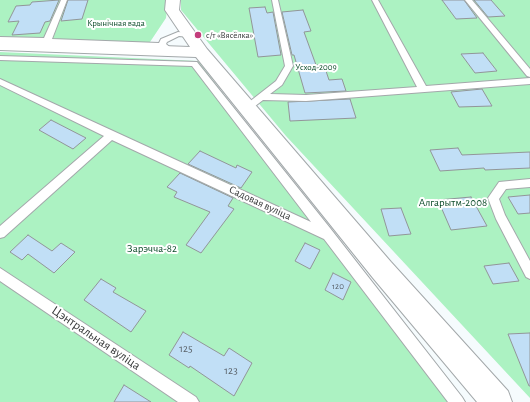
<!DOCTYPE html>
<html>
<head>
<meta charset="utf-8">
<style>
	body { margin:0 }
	canvas { display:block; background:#f5fbfd }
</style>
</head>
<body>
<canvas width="530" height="402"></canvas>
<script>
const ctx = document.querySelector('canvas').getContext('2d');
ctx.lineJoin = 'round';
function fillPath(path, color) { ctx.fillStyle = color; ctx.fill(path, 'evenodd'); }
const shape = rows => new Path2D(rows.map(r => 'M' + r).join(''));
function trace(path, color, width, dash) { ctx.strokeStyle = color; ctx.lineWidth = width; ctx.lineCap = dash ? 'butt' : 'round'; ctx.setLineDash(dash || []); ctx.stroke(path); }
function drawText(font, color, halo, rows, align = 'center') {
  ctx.font = font + ' "Alegreya Sans",sans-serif'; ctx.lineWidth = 4; ctx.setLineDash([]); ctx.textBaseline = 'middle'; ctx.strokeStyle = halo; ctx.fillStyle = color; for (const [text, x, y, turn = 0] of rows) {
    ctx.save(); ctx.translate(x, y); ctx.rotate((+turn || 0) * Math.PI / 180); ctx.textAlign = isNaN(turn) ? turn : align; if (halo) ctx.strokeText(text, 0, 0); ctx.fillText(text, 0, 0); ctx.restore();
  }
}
fillPath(shape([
	[0,0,168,0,166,18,146,48,0,42],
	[181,0,530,0,530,398,286,136,181,10],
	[0,52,198,61,462,402,0,402]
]), '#acf2c2');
const building = shape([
	[59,0,50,21,45,22,40,33,12,35,19,21,8,22,16,6,30,5,32,2,59,0],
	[68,0,88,0,82,19,61,21,68,0],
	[442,0,464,0,477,18,456,19,442,0],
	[474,0,491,0,505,16,488,17,474,0],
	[265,7,267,13,273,12,281,55,258,57,249,8,265,7],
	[303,10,311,31,304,32,316,65,324,65,329,80,342,79,346,91,305,93,294,55,292,55,282,12,303,10],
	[483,53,497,71,475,73,461,54,483,53],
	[482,89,492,106,459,107,451,92,482,89],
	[350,99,356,118,290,121,288,102,350,99],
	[51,120,86,138,73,149,39,130,51,120],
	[458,148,462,155,530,152,530,168,485,170,484,168,440,171,430,150,458,148],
	[200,151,236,168,237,165,252,172,241,188,188,164,200,151],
	[180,173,233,198,228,206,234,209,201,253,186,245,210,212,174,197,177,192,167,187,180,173],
	[530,195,530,213,518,214,508,197,530,195],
	[471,197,487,226,451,230,438,200,471,197],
	[401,208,411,234,389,236,381,209,401,208],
	[28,235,52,251,61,243,75,252,54,273,28,254,22,260,10,252,28,235],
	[305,243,320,250,310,269,295,261,305,243],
	[509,263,519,281,493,284,484,266,509,263],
	[333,273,351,282,343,300,325,290,333,273],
	[101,279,116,288,113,292,146,311,131,332,84,300,101,279],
	[183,332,224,356,229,348,252,363,234,396,190,366,189,368,169,355,183,332],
	[530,333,530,386,529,386,508,334,530,333],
	[124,385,151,402,114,402,124,385]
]);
fillPath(building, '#c1dff6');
trace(building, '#929699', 1);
const service = shape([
	[61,0,67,0,52,39,159,43,161,39,178,32,189,33,193,35,189,37,179,36,167,42,166,44,172,49,168,51,160,47,0,41,0,37,44,38,61,0],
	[272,0,278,0,293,66,282,85,270,94,306,95,417,87,372,0,378,0,426,86,530,78,530,84,306,101,263,100,250,110,244,110,244,106,276,81,285,66,272,0],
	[465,0,472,0,530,69,530,77,527,76,465,0],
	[0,56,197,62,330,228,462,397,465,402,448,402,324,239,112,140,4,237,0,238,0,226,104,136,0,85,0,79,311,222,192,66,0,60,0,56],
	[530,179,530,187,506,189,499,199,505,215,530,261,530,279,526,277,496,219,488,198,499,182,530,179],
	[0,268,196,397,199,402,178,402,0,281,0,268]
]);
const minor = shape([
	[166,0,180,0,179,10,207,49,391,262,508,391,512,402,477,402,373,278,196,57,0,50,0,40,190,47,165,10,166,0]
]);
trace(service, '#a3a8aa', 2);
trace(minor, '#a3a8aa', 2);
fillPath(service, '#fff');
fillPath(minor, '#fff');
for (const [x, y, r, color] of [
	[198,35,4,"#c33c7b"]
]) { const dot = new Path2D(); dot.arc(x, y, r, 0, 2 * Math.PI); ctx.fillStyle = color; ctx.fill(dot); trace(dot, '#fff', 1.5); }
drawText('9px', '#0b4b29', '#fff', [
	["Крынічная вада",116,23],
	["Усход-2009",316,67]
]);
drawText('9px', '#37393a', '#fff', [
	["с/т «Вясёлка»",206,35]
], 'left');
drawText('9px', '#5a6269', null, [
	["120",338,286]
]);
drawText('11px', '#37393a', '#fff', [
	["Садовая вуліца",260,203,25]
]);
drawText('11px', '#0b4b29', '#fff', [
	["Алгарытм-2008",453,203],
	["Зарэчча-82",152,249]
]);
drawText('11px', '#5a6269', null, [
	["125",186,349],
	["123",231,371]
]);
drawText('13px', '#37393a', '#fff', [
	["Цэнтральная вуліца",96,338,34]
]);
</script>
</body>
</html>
